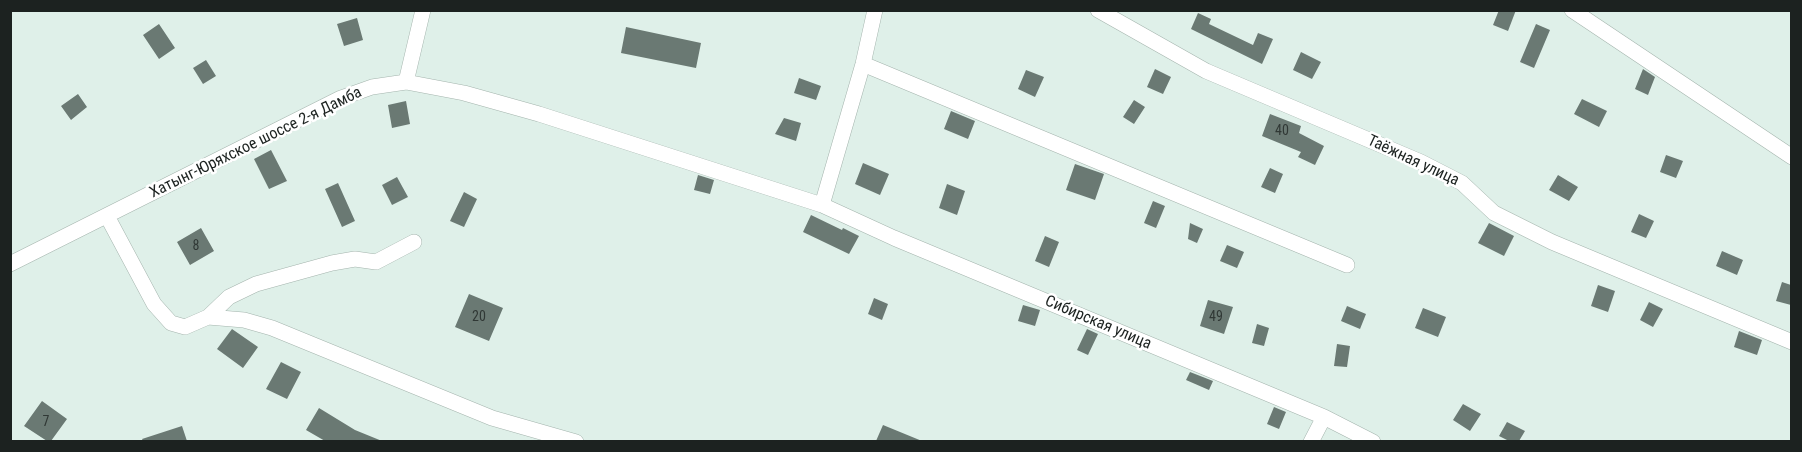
<!DOCTYPE html>
<html>
<head>
<meta charset="utf-8">
<style>
	body { margin:0 }
	#map { position:relative; width:1802px; height:452px; overflow:hidden; background:#dff0e9; font-family:"Roboto Condensed",sans-serif }
	canvas { display:block }
	.frame { position:absolute; inset:0; border:12px solid #1c2220; pointer-events:none }
</style>
</head>
<body>
<div id="map">
<canvas width="1802" height="452"></canvas>
<div class="frame"></div>
</div>
<script>
const ctx = document.querySelector('canvas').getContext('2d');
ctx.lineJoin = 'round';
function fillPath(path, color) { ctx.fillStyle = color; ctx.fill(path, 'evenodd'); }
const shape = rows => new Path2D(rows.map(r => 'M' + r).join(''));
function trace(path, color, width, dash) { ctx.strokeStyle = color; ctx.lineWidth = width; ctx.lineCap = dash ? 'butt' : 'round'; ctx.setLineDash(dash || []); ctx.stroke(path); }
function drawText(font, color, halo, rows, align = 'center') {
  ctx.font = font + ' "Roboto Condensed",sans-serif'; ctx.lineWidth = 5; ctx.setLineDash([]); ctx.textBaseline = 'middle'; ctx.strokeStyle = halo; ctx.fillStyle = color; for (const [text, x, y, turn = 0] of rows) {
    ctx.save(); ctx.translate(x, y); ctx.rotate((+turn || 0) * Math.PI / 180); ctx.textAlign = isNaN(turn) ? turn : align; if (halo) ctx.strokeText(text, 0, 0); ctx.fillText(text, 0, 0); ctx.restore();
  }
}
fillPath(shape([
	[1499,10,1516,10,1508,31,1493,25],
	[1198,13,1211,19,1209,24,1253,45,1258,33,1273,39,1262,64,1191,29],
	[357,18,363,40,344,46,337,24],
	[159,24,175,48,159,59,143,35],
	[1536,24,1550,30,1534,68,1520,62],
	[626,27,701,43,696,68,621,53],
	[1301,52,1321,62,1312,79,1293,70],
	[206,60,216,76,203,84,193,68],
	[1155,69,1171,77,1163,94,1147,87],
	[1643,69,1655,77,1648,95,1635,89],
	[1026,70,1044,77,1035,97,1018,89],
	[799,78,821,86,816,100,794,93],
	[78,94,87,107,71,120,61,106],
	[1582,99,1607,111,1599,127,1574,114],
	[1134,100,1145,107,1134,124,1123,117],
	[406,101,410,124,392,128,388,105],
	[951,111,975,121,968,139,944,129],
	[1270,114,1301,126,1299,133,1324,146,1315,165,1298,157,1301,152,1262,136],
	[784,118,801,123,796,141,775,134],
	[271,150,287,181,269,189,254,159],
	[1666,155,1683,161,1676,178,1660,172],
	[863,163,889,174,880,195,855,184],
	[1075,164,1104,174,1095,200,1066,190],
	[1270,168,1283,174,1275,193,1261,187],
	[698,175,714,180,710,194,694,190],
	[1558,175,1578,187,1569,201,1549,190],
	[397,177,408,197,392,205,382,185],
	[338,183,355,221,342,227,325,189],
	[947,184,965,191,957,215,939,208],
	[464,192,477,199,464,227,450,221],
	[1153,201,1165,206,1156,228,1144,223],
	[1639,214,1654,221,1646,238,1631,232],
	[811,215,842,230,843,228,859,236,849,254,803,232],
	[1190,223,1203,229,1197,243,1188,239],
	[1489,223,1514,236,1504,256,1478,243],
	[201,228,214,251,190,265,177,242],
	[1045,236,1059,242,1049,267,1035,261],
	[1227,245,1244,252,1237,268,1220,261],
	[1722,251,1743,260,1737,275,1716,266],
	[1782,282,1791,285,1791,305,1776,301],
	[1598,285,1615,291,1608,312,1591,306],
	[469,294,503,308,489,341,455,327],
	[874,298,888,304,882,320,868,314],
	[1208,300,1233,307,1224,334,1200,326],
	[1649,302,1663,309,1653,327,1640,320],
	[1023,305,1040,310,1035,326,1018,321],
	[1347,306,1366,314,1360,329,1341,321],
	[1423,308,1446,317,1438,337,1415,328],
	[1257,324,1269,328,1264,346,1252,343],
	[232,329,258,347,243,368,217,349],
	[1087,329,1098,334,1088,355,1077,350],
	[1739,331,1762,340,1757,355,1734,347],
	[1337,344,1350,346,1347,367,1334,366],
	[281,362,301,372,287,399,266,389],
	[1190,372,1213,381,1209,390,1186,380],
	[42,401,67,419,51,441,47,441,24,426],
	[1463,404,1481,414,1470,431,1453,420],
	[1274,407,1286,412,1279,429,1267,424],
	[319,408,355,430,382,441,325,441,306,430],
	[1507,422,1525,431,1519,441,1509,441,1499,436],
	[883,425,922,441,876,441],
	[182,426,187,441,143,441,142,439]
]), '#6a7973');
const street = shape([
	[1098,10,1206,71,1421,162,1462,183,1494,213,1552,242,1792,342],
	[1572,10,1792,157],
	[863,64,1347,265],
	[406,82,423,10],
	[822,205,863,64,875,10],
	[107,216,154,304,171,323,185,327,208,317,244,320,272,328,492,418,576,442],
	[10,264,341,98,372,87,406,82,464,93,539,114,822,205,894,238,1324,417,1373,442],
	[208,317,229,297,256,284,332,263,355,259,376,262,414,242],
	[1311,442,1324,417]
]);
trace(street, '#a4b4ad', 16);
trace(street, '#fff', 15);
drawText('14px', '#303835', null, [
	["40",1282,131],
	["8",196,246],
	["20",479,317],
	["49",1216,317],
	["7",46,422]
]);
drawText('16px', '#1c2220', '#fff', [
	["Хатынг-Юряхское шоссе 2-я Дамба",256,143,-26],
	["Таёжная улица",1413,161,25],
	["Сибирская улица",1098,323,23]
]);
</script>
</body>
</html>
